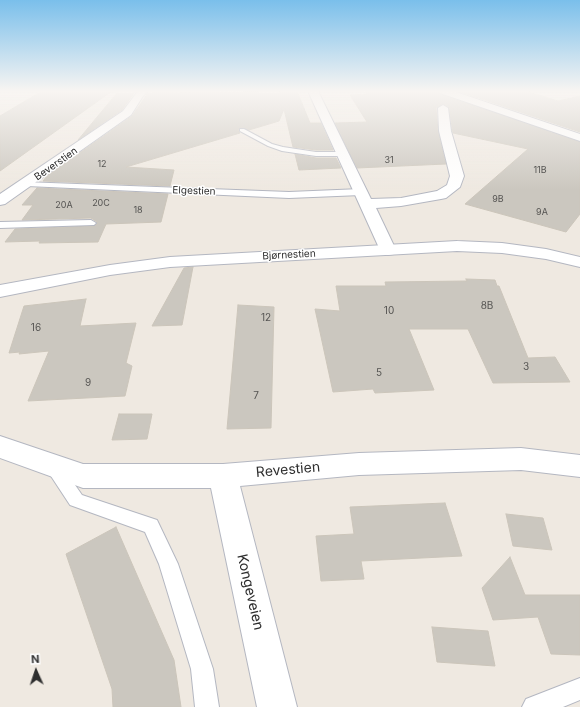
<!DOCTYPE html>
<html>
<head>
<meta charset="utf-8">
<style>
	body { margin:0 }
	#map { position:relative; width:580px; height:707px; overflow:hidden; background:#efe9e1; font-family:Inter,sans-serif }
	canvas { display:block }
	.north { position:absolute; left:16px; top:651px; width:40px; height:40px; -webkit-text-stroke:3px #fff; paint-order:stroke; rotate:357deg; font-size:11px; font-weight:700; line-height:16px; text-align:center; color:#2e2e2e }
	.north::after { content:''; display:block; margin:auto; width:14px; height:18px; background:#2e2e2e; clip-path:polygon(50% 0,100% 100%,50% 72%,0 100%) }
</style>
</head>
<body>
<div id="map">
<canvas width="580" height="707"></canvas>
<div class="north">N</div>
</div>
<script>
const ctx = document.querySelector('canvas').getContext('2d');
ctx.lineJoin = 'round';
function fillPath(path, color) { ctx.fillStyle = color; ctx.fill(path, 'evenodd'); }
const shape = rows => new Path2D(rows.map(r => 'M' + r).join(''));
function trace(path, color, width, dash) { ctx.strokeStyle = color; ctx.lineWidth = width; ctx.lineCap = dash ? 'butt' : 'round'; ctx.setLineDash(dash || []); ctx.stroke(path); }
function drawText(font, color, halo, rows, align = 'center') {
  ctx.font = font + ' Inter,sans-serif'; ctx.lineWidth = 3; ctx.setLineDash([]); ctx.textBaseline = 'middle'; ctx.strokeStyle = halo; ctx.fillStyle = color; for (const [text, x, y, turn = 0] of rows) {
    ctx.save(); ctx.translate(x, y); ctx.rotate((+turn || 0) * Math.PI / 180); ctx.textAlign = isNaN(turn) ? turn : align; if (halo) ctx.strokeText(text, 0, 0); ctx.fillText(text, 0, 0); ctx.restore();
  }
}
const building = shape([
	[42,91,112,91,0,171,0,116,42,91],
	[280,91,297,91,310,123,321,123,333,150,316,150,293,147,284,109,279,121,249,130,240,128,238,131,240,133,126,167,174,170,170,186,43,181,47,176,132,116,148,93,258,92,258,93,280,93,280,91],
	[365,91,438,91,440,94,580,142,580,214,566,232,465,204,528,149,453,133,449,108,444,104,436,108,438,131,446,164,357,168,335,123,367,122,350,95,367,94,365,91],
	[458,91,526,91,558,101,580,96,580,132,458,91],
	[117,93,134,93,122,110,78,140,117,93],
	[295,154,316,158,336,158,341,168,299,170,295,154],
	[37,188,168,194,161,222,106,224,98,242,39,243,40,241,5,242,15,229,94,226,97,224,97,222,91,218,22,220,33,205,22,205,37,188],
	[193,267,182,325,152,326,184,268,193,267],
	[466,279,495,280,497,286,499,286,528,358,555,357,570,382,493,383,468,329,409,329,434,390,375,393,373,389,333,392,315,309,340,311,336,286,386,286,385,282,467,281,466,279],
	[86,299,80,326,136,323,126,363,132,366,125,396,28,401,49,351,19,354,20,352,9,353,24,306,86,299],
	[238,305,274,307,271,428,227,429,238,305],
	[119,414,152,414,147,439,112,440,119,414],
	[445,503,462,556,361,561,364,579,321,581,316,536,354,534,350,507,445,503],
	[506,514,543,518,552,550,513,546,506,514],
	[116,527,174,660,181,707,113,707,112,689,66,554,116,527],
	[510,557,525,595,580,595,580,655,551,654,538,617,493,620,482,588,510,557],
	[432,627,488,631,495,666,437,662,432,627]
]);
fillPath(building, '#cbc7bf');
trace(building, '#cbc5ba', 1);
const lane = shape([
	[240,129,244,129,272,144,283,147,316,152,342,152,346,154,342,156,316,156,282,151,268,146,240,131,240,129],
	[24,182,289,192,361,189,365,192,361,195,289,198,27,186,24,186,24,182],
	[91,220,96,223,94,225,0,228,0,222,91,220],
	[53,460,59,462,82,495,157,520,178,564,213,669,219,707,195,707,191,669,159,564,145,532,70,505,45,467,47,462,53,460],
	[580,678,580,700,563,707,522,707,526,699,580,678]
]);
const street = shape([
	[138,91,148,91,143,96,131,115,5,204,0,205,0,194,123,111,138,91],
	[308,91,318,91,371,199,401,198,437,191,447,185,450,176,439,131,438,108,443,105,448,108,451,131,464,176,460,187,446,198,441,199,401,206,376,208,396,250,394,254,388,255,382,254,380,250,308,91],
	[0,436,83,464,223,464,359,453,521,448,580,455,580,477,521,470,359,475,240,486,297,707,257,707,211,488,83,488,0,458,0,436]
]);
const secondary = shape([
	[439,91,453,91,580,134,580,141,440,93,439,91],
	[457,241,502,243,546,249,580,257,580,267,546,259,502,253,457,251,170,267,110,275,0,297,0,285,110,265,170,257,457,241]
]);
trace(lane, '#b4b7c1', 2);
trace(street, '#b4b7c1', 2);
trace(secondary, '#b4b7c1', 2);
fillPath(lane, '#fff');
fillPath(street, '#fff');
fillPath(secondary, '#fff');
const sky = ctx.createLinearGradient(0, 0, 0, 190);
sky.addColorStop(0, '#7abfeb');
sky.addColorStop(0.48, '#f8f5f2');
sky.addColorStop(1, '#f8f5f200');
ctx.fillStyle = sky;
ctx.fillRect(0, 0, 580, 190);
drawText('9px', '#555452', null, [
	["31",389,160],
	["12",102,164],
	["11B",540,170],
	["9B",498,199],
	["20C",101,203],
	["20A",64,205],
	["18",138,210],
	["9A",542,212]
]);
drawText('10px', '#2e2e2e', '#fff', [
	["Beverstien",56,164,-35],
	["Elgestien",194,191,2],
	["Bjørnestien",289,255,-3]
]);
drawText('10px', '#555452', null, [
	["8B",487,306],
	["10",389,311],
	["12",266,318],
	["16",36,328],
	["3",526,367],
	["5",379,373],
	["9",88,383],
	["7",256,396]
]);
drawText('14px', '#2e2e2e', '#fff', [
	["Revestien",288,470,-5],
	["Kongeveien",250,592,77]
]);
</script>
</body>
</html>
